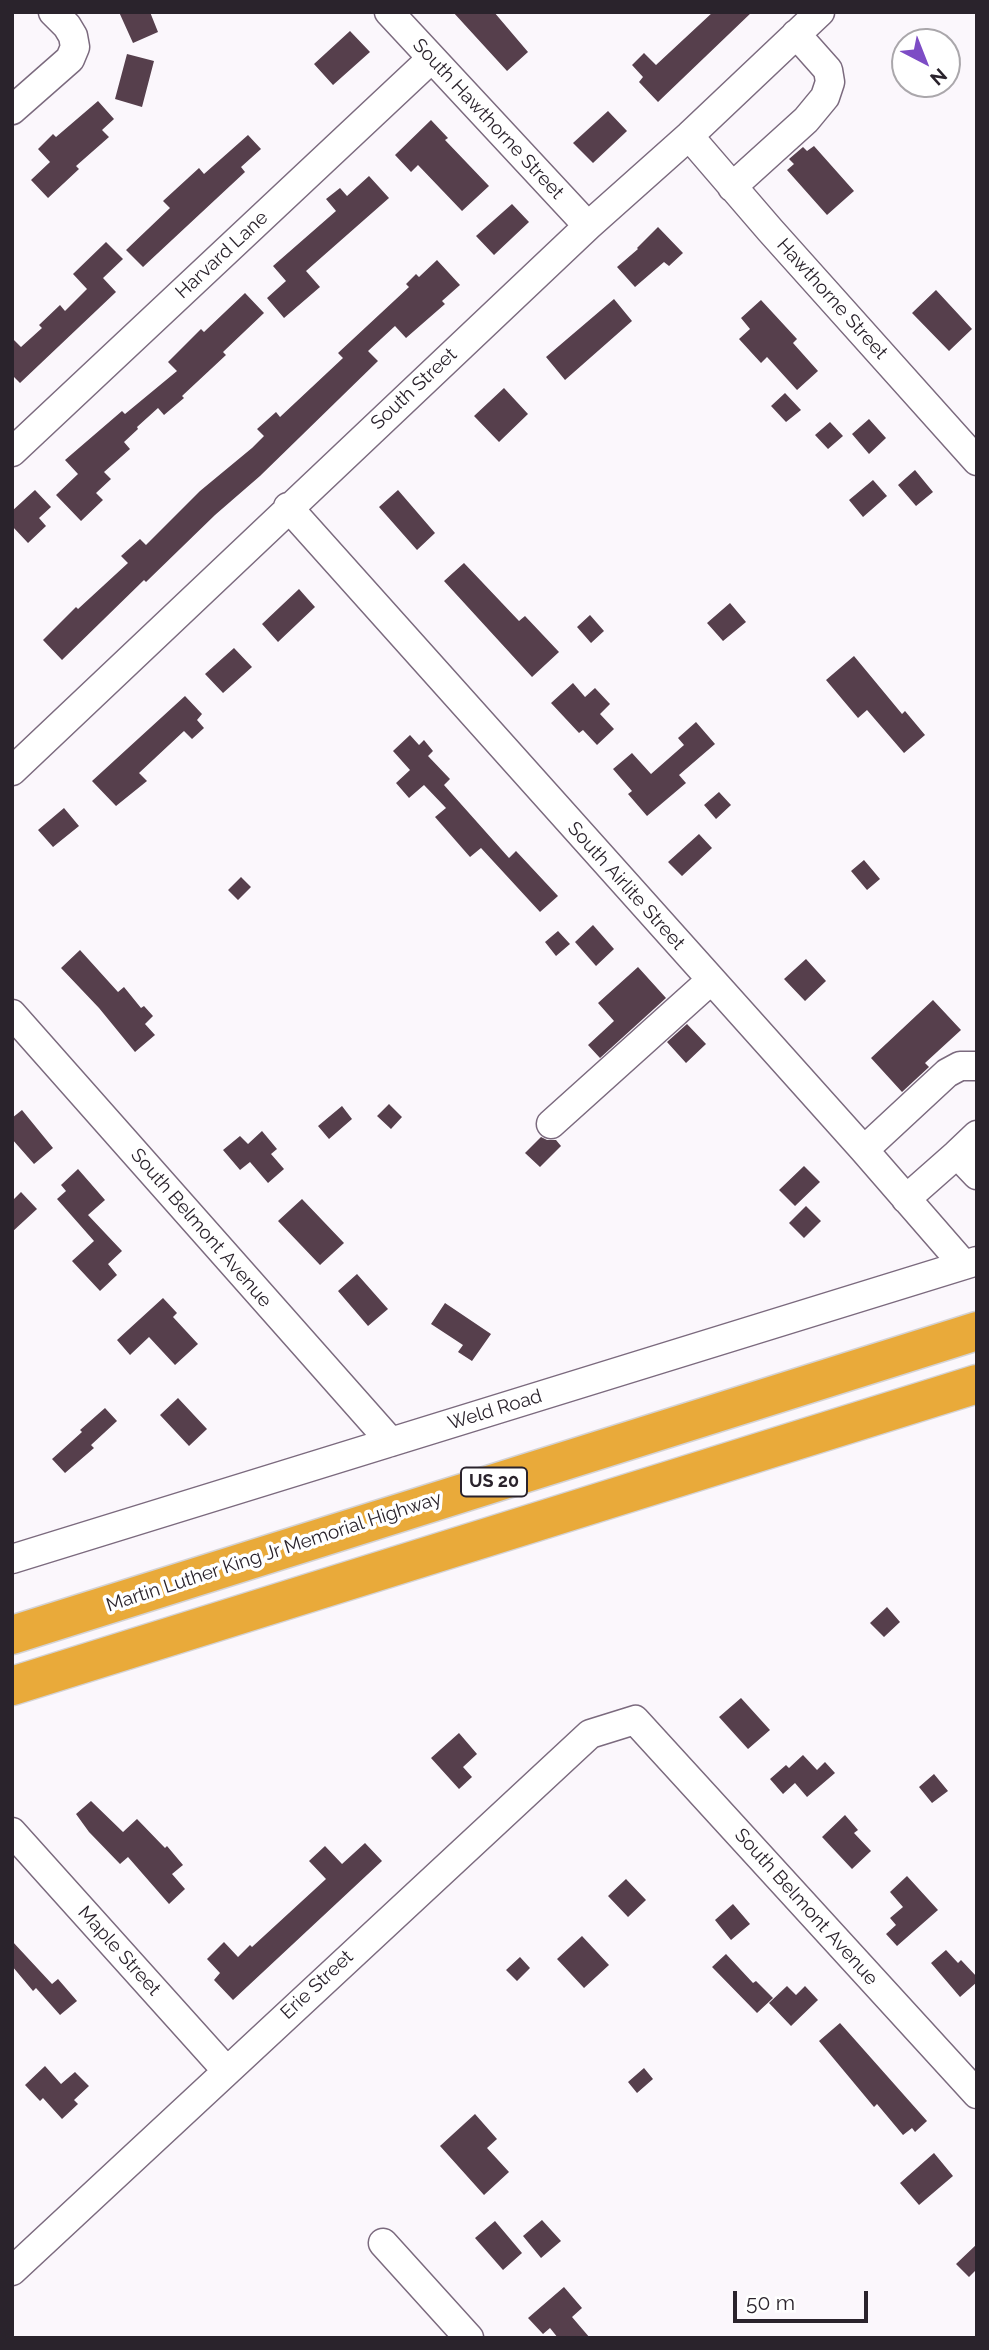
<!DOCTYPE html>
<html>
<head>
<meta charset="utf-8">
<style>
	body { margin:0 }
	#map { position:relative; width:989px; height:2350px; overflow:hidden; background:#fbf7fc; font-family:Raleway,sans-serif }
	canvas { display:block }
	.frame { position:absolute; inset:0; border:14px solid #2a232c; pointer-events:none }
	.north { position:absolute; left:891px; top:28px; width:70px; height:70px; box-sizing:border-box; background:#fff; border:2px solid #aaa7ab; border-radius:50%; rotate:138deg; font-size:19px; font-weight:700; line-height:28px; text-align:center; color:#2a232c }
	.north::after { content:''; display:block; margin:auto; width:24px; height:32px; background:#7d4cc5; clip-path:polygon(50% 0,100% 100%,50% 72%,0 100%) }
	.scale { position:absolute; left:733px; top:2291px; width:135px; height:32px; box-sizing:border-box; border:4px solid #2a232c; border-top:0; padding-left:9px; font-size:21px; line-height:24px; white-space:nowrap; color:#2a232c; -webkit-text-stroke:5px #fff; paint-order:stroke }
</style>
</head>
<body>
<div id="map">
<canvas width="989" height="2350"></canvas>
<div class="frame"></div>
<div class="north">N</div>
<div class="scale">50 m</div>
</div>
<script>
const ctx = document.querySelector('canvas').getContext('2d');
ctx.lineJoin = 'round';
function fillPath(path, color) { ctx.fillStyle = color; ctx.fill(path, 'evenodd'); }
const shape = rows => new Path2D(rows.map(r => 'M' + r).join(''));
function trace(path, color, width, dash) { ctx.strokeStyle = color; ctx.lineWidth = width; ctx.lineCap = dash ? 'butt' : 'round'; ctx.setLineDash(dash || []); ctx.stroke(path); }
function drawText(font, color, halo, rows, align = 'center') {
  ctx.font = font + ' Raleway,sans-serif'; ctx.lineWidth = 7; ctx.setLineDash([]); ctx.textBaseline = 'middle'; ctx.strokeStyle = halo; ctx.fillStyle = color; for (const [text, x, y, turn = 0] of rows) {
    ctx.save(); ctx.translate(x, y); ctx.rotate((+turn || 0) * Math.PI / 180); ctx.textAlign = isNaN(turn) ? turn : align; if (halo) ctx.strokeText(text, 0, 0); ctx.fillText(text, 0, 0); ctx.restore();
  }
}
fillPath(shape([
	[119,12,150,12,158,32,133,43],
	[453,12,494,12,528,52,507,71],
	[713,12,752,12,658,102,639,82,643,77,632,65,644,53,656,65],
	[350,31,370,52,333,85,314,64],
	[127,54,154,61,142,107,115,99],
	[98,101,114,119,102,130,109,137,76,166,79,169,48,198,31,180,50,162,38,149,53,134,56,137],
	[608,111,627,131,593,163,573,143],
	[431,120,448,138,445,140,489,186,462,211,418,165,411,172,395,155],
	[248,135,261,149,241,167,245,172,143,267,126,250,170,208,163,201,199,168,204,174],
	[814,146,854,191,827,215,787,170,794,164,789,159,803,147,807,151],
	[369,176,389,198,306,271,320,287,284,318,267,298,286,281,273,266,336,211,326,199,340,188,347,196],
	[512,204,529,222,494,255,476,236],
	[658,227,683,253,669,266,664,262,635,287,617,267,638,249,637,248],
	[106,242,123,259,103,278,116,292,20,383,12,375,12,338,21,347,42,328,39,325,60,305,65,311,87,289,73,274],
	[437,260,460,285,442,301,445,304,406,338,395,326,368,351,378,361,260,476,215,515,146,582,144,580,62,660,43,640,76,607,78,609,128,563,121,556,140,539,146,545,200,491,252,448,264,436,257,429,276,412,280,417,343,358,338,353,409,287,406,284,416,274,419,277],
	[936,290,972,329,949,351,912,313],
	[245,293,264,313,223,352,226,355,182,396,184,398,164,415,158,408,137,427,138,429,124,442,130,449,104,472,111,479,96,493,103,500,81,521,56,495,78,474,65,460,122,411,125,414,177,371,168,362,201,329,204,332],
	[614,299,632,321,565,380,546,357],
	[761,300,797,339,793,343,818,371,797,390,767,357,761,363,739,339,750,329,741,318],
	[504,388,528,414,499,442,474,416],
	[785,393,801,410,786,422,771,406],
	[869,419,886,438,869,454,852,434],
	[830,422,843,436,828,449,815,435],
	[915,470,933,492,916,506,898,485],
	[873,480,887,496,863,517,849,500],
	[35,490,51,507,39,518,46,526,28,543,12,526,12,511],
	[398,490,435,533,417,550,379,507],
	[464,563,519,621,525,616,559,652,532,677,444,581],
	[299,589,315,607,278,642,262,624],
	[730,603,746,622,723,641,707,623],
	[590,615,604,631,591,643,577,627],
	[234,648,252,667,223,693,205,674],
	[854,656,902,714,905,711,925,735,904,753,867,710,858,718,826,680],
	[573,683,585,697,595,688,610,704,600,714,614,729,597,745,583,730,579,733,551,703],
	[185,696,202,714,197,720,204,728,192,739,184,731,139,773,147,781,116,806,92,781],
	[696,722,715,744,679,775,686,783,647,816,628,794,632,791,613,769,632,753,651,774,684,745,678,738],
	[410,735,419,745,424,740,433,751,428,756,450,779,444,785,509,858,516,851,558,896,540,912,481,848,470,857,435,817,446,808,424,785,409,798,396,783,410,770,393,751],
	[719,792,731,805,716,819,704,805],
	[64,808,79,826,53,847,38,830],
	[699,834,712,848,682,876,668,862],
	[864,860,880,879,867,890,851,871],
	[241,877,251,887,238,900,228,890],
	[593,925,614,949,596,966,575,942],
	[558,931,570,944,556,956,545,942],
	[80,950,118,992,124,987,141,1008,144,1006,153,1016,145,1024,155,1035,135,1052,99,1008,61,968],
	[806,959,826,981,805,1001,784,979],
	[638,967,666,998,600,1058,588,1045,614,1021,598,1003],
	[933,1000,961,1030,925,1063,929,1067,902,1092,871,1058],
	[687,1024,706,1044,686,1063,667,1042],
	[389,1104,402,1117,391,1129,377,1116],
	[342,1106,352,1119,329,1139,318,1126],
	[22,1110,53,1148,34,1164,12,1139,12,1118],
	[262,1131,277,1149,271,1154,284,1169,268,1183,250,1162,240,1170,223,1150,240,1136,248,1144],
	[541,1137,547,1140,556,1140,561,1146,540,1167,525,1153],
	[804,1166,820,1182,795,1206,779,1190],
	[78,1169,105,1200,88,1215,122,1251,108,1264,117,1275,100,1291,72,1261,94,1241,57,1199,66,1191,61,1185],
	[21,1192,37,1209,12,1232,12,1201],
	[302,1199,344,1243,320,1265,278,1221],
	[806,1206,821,1221,804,1238,789,1223],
	[357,1274,388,1309,368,1326,338,1291],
	[163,1298,177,1313,173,1317,198,1344,175,1365,149,1337,130,1355,117,1340],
	[445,1303,491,1334,472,1361,458,1352,463,1345,431,1324],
	[178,1398,207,1429,189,1446,160,1415],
	[105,1408,117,1421,91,1445,94,1448,65,1473,52,1459,82,1432,80,1430],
	[887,1607,900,1622,884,1637,870,1623],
	[741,1698,770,1730,748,1749,719,1717],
	[459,1733,477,1754,463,1767,472,1777,459,1789,431,1758],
	[803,1755,817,1770,825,1762,835,1773,807,1797,795,1783,783,1794,770,1779,786,1765,789,1768],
	[934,1774,948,1791,932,1803,919,1787],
	[91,1801,123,1832,137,1819,165,1848,167,1846,183,1865,172,1874,185,1889,169,1904,128,1857,120,1864,89,1832,76,1814],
	[845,1815,858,1830,854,1833,871,1851,852,1869,822,1837],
	[365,1843,382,1861,233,2000,214,1980,220,1973,207,1959,224,1942,238,1957,250,1945,252,1947,326,1879,309,1861,325,1846,342,1864],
	[907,1876,938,1910,897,1946,886,1934,896,1925,890,1918,903,1907,890,1892],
	[626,1879,646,1900,628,1917,608,1896],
	[733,1904,750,1924,731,1940,715,1920],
	[582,1936,609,1965,584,1988,557,1959],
	[12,1941,52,1984,58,1979,77,2001,60,2015,36,1988,33,1991,12,1966],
	[946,1950,958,1963,961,1960,977,1977,977,1982,960,1997,931,1963],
	[726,1954,753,1983,756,1981,773,1998,757,2013,712,1967],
	[520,1957,530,1968,517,1981,506,1970],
	[787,1986,796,1995,805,1986,818,2000,791,2026,769,2003],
	[840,2023,927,2121,915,2132,912,2128,903,2135,877,2104,874,2107,819,2041],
	[45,2066,61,2084,75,2072,89,2086,74,2100,78,2104,62,2119,43,2098,40,2101,25,2085],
	[644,2068,653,2079,637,2093,628,2082],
	[475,2114,497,2139,487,2148,509,2172,484,2195,440,2146],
	[934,2153,953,2176,919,2205,900,2183],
	[542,2220,561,2241,541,2258,523,2236],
	[495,2221,522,2253,503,2270,475,2238],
	[977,2244,977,2269,969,2277,956,2264],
	[564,2287,582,2308,572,2317,590,2338,558,2338,550,2328,543,2334,528,2318]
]), '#563f4c');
const minor = shape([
	[389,12,588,226],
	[12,110,70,59,75,47,73,36,67,26,53,12],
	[689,136,770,230,977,461],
	[732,187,806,120,825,97,830,82,828,70,796,34],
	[12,452,431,59],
	[288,507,864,1150,964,1265],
	[12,771,588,226,689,136,820,12],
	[12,1014,391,1442],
	[551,1124,710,981],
	[864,1150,947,1073,960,1066,977,1066],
	[957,1154,977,1135],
	[906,1199,957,1154,977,1175],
	[12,1559,977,1261],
	[12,1832,226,2070],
	[383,2243,469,2338],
	[12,2271,590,1734,635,1720,977,2094]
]);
const highway = shape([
	[12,1635,977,1331],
	[12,1686,977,1384]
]);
trace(minor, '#7b6a7e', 31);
trace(highway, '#d4d3d5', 41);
trace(minor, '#fff', 28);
trace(highway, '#e9aa3a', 38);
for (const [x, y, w] of [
	[494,1482,66]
]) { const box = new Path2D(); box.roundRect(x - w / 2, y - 14.5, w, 29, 5); ctx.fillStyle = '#fff'; ctx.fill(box); trace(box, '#2a232c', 2); }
drawText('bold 18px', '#2a232c', null, [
	["US 20",494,1482]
]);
drawText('19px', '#2a232c', '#fff', [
	["South Hawthorne Street",488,119,47],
	["Harvard Lane",222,255,-43],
	["Hawthorne Street",832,299,48],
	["South Street",414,389,-43],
	["South Airlite Street",626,886,48],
	["South Belmont Avenue",201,1228,49],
	["Weld Road",495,1410,-17],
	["Martin Luther King Jr Memorial Highway",274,1552,-18],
	["South Belmont Avenue",806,1907,48],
	["Maple Street",119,1951,48],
	["Erie Street",317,1985,-43]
]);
</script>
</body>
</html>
